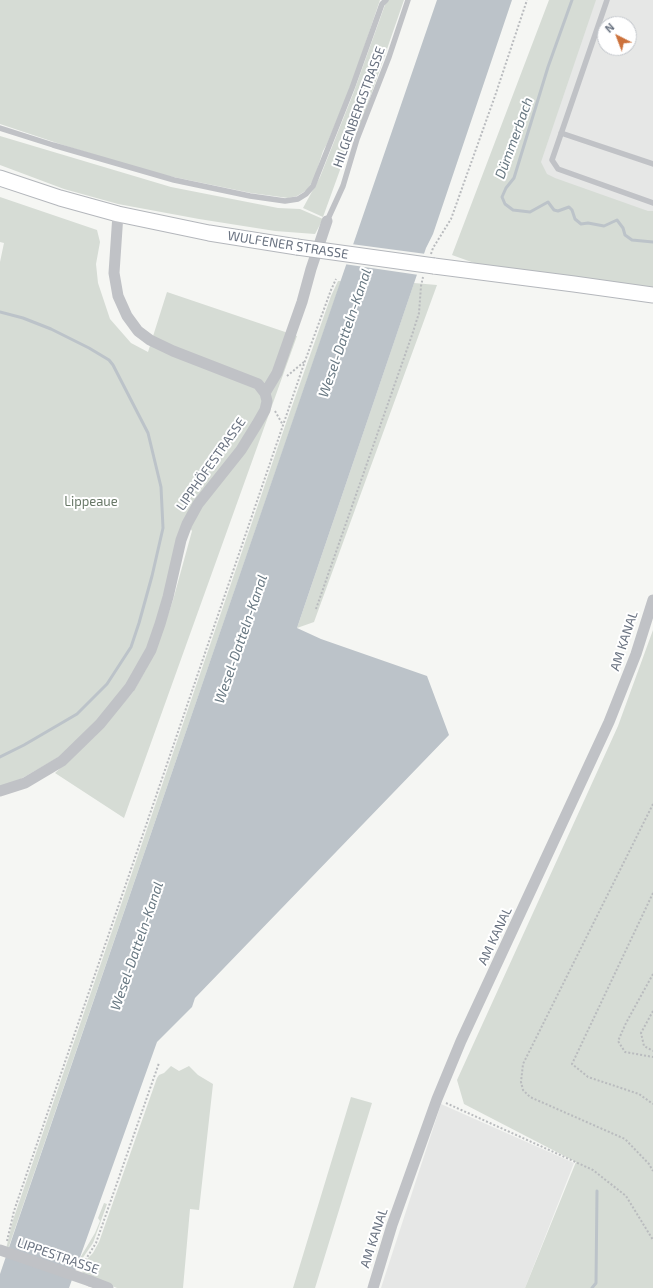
<!DOCTYPE html>
<html>
<head>
<meta charset="utf-8">
<style>
	body { margin:0 }
	#map { position:relative; width:653px; height:1288px; overflow:hidden; background:#f5f6f3; font-family:"Exo 2",sans-serif }
	canvas { display:block }
	.north { position:absolute; left:597px; top:16px; width:40px; height:40px; box-sizing:border-box; background:#fff; border:1px solid #c3c7cc; border-radius:50%; rotate:318deg; font-size:11px; font-weight:700; line-height:16px; text-align:center; color:#697280 }
	.north::after { content:''; display:block; margin:auto; width:14px; height:18px; background:#cc723c; clip-path:polygon(50% 0,100% 100%,50% 72%,0 100%) }
</style>
</head>
<body>
<div id="map">
<canvas width="653" height="1288"></canvas>
<div class="north">N</div>
</div>
<script>
const ctx = document.querySelector('canvas').getContext('2d');
ctx.lineJoin = 'round';
function fillPath(path, color) { ctx.fillStyle = color; ctx.fill(path, 'evenodd'); }
const shape = rows => new Path2D(rows.map(r => 'M' + r).join(''));
function trace(path, color, width, dash) { ctx.strokeStyle = color; ctx.lineWidth = width; ctx.lineCap = dash ? 'butt' : 'round'; ctx.setLineDash(dash || []); ctx.stroke(path); }
function drawText(font, color, halo, rows, align = 'center') {
  ctx.font = font + ' "Exo 2",sans-serif'; ctx.lineWidth = 4; ctx.setLineDash([]); ctx.textBaseline = 'middle'; ctx.strokeStyle = halo; ctx.fillStyle = color; for (const [text, x, y, turn = 0] of rows) {
    ctx.save(); ctx.translate(x, y); ctx.rotate((+turn || 0) * Math.PI / 180); ctx.textAlign = isNaN(turn) ? turn : align; if (halo) ctx.strokeText(text, 0, 0); ctx.fillText(text, 0, 0); ctx.restore();
  }
}
fillPath(shape([
	[552,0,653,0,653,235,480,213],
	[605,24,629,24,629,48,605,48],
	[441,1104,574,1163,525,1288,381,1288]
]), '#e6e7e6');
fillPath(shape([
	[0,0,380,0,352,83,327,144,323,151,314,179,307,190,297,196,288,198,251,193,159,174,69,147,0,124],
	[388,0,404,0,361,124,353,134,323,217,303,208,320,177,353,94,386,2],
	[549,0,596,0,541,162,547,174,555,178,648,211,653,211,653,288,477,264,452,255],
	[0,136,171,187,278,208,300,209,323,219,315,234,275,231,199,219,118,204,64,189,0,165],
	[0,197,97,230,100,242,96,264,98,283,110,319,131,343,148,352,167,292,297,336,124,818,55,773,94,737,133,692,145,671,156,650,173,600,192,531,185,520,149,654,85,742,0,791,0,262,4,243,0,242],
	[338,281,341,281,8,1249,6,1249,13,1220,285,426,331,296],
	[414,283,437,285,314,622,297,628],
	[653,630,653,1288,525,1288,576,1162,464,1104,457,1080,618,726],
	[171,1066,179,1071,189,1066,198,1075,213,1084,199,1210,190,1209,183,1288,117,1288,82,1274,86,1260,93,1253,99,1242,157,1078,159,1075,164,1073],
	[351,1097,372,1103,315,1288,293,1288],
	[104,1203,107,1204,93,1243,82,1259,80,1258,95,1233,100,1221,98,1218]
]), '#d6dcd5');
fillPath(shape([
	[437,0,512,0,433,234,426,248,297,628,321,639,427,676,449,735,195,998,192,1007,157,1042,69,1288,0,1288,0,1274,19,1218]
]), '#bcc3c9');
fillPath(shape([
	[351,244,426,254,419,275,344,264]
]), '#f5f6f3');
trace(shape([
	[572,0,548,67,514,178,506,188,502,197,505,204,513,210,530,212,548,202,554,210,558,211,569,207,572,210,575,219,581,224,588,223,604,226,617,220,623,228,625,235,632,240,653,242],
	[0,312,23,318,51,329,89,348,109,360,113,365,148,433,161,487,163,528,152,576,139,623,131,647,107,684,77,714,24,745,0,757],
	[592,1288,596,1283,597,1191]
]), '#bcc3c9', 3);
const secondary = shape([
	[0,178,60,198,118,214,209,233,297,247],
	[434,266,574,284,653,295]
]);
trace(secondary, '#b4b7bc', 17);
trace(shape([
	[431,254,433,248,451,219,495,96,527,0],
	[287,376,304,362],
	[275,411,283,425],
	[316,609,412,335,419,313,421,286,423,277],
	[653,804,523,1064,521,1082,523,1090,530,1097,625,1139,649,1164,653,1171],
	[653,893,572,1064,588,1077,639,1094,653,1104],
	[653,974,626,1023,618,1041,625,1052,653,1057],
	[653,1011,641,1033,644,1046,653,1051],
	[446,1103,593,1170,626,1196,653,1240],
	[7,1241,14,1211,305,361,331,290,336,279],
	[81,1267,96,1243,159,1063]
]), '#b9bbbe', 2, [2, 2]);
trace(shape([
	[607,0,552,160,558,169,653,203],
	[0,128,53,145,174,180,250,196,285,201,298,199,306,194,313,186,352,88,382,4,386,0],
	[561,133,653,164],
	[327,221,343,186,357,139,389,57,408,0]
]), '#c0c2c6', 5.5);
trace(shape([
	[265,393,277,373,302,302,311,269,327,221],
	[0,791,25,783,62,761,100,724,130,687,151,650,160,624,168,597,181,540,187,524,198,504,241,450,257,424,265,410,267,401,265,393,258,384,173,351,150,340,138,331,127,316,118,296,114,273,118,214],
	[90,1281,108,1288],
	[373,1288,392,1225,437,1099,461,1041,609,722,636,654,653,600]
]), '#c0c2c6', 11);
trace(secondary, '#fff', 15);
const secondaryBridge = shape([
	[297,247,434,266]
]);
trace(secondaryBridge, '#b4b7bc', 17, []);
trace(shape([
	[0,1250,90,1281]
]), '#c0c2c6', 11);
trace(secondaryBridge, '#fff', 15);
drawText('13px', '#697280', '#fff', [
	["HILGENBERGSTRASSE",359,107,-70],
	["WULFENER STRASSE",288,245,9],
	["LIPPHÖFESTRASSE",211,464,-55],
	["AM KANAL",624,641,-72],
	["AM KANAL",495,936,-65],
	["AM KANAL",374,1238,-72],
	["LIPPESTRASSE",58,1256,19]
]);
drawText('13px', '#687867', '#fff', [
	["Lippeaue",91,502]
]);
drawText('italic 14px', '#697983', '#fff', [
	["Dümmerbach",514,138,-70],
	["Wesel-Datteln-Kanal",345,333,-71],
	["Wesel-Datteln-Kanal",241,639,-71],
	["Wesel-Datteln-Kanal",137,946,-71]
]);
</script>
</body>
</html>
